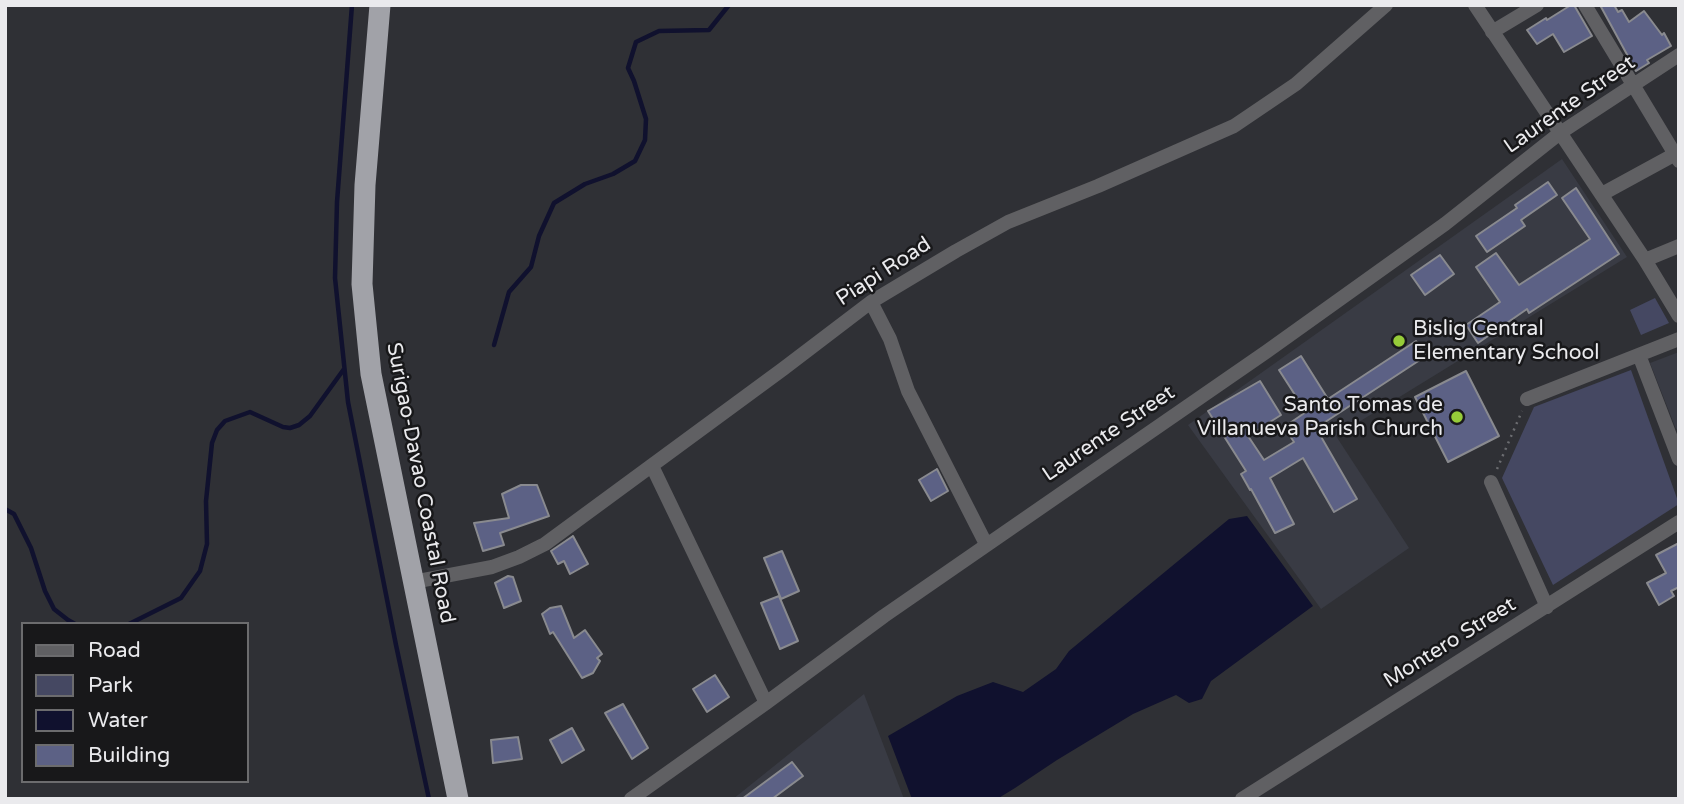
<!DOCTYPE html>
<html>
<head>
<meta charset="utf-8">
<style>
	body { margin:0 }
	#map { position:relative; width:1684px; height:804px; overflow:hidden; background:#2f3035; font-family:"Varela Round",sans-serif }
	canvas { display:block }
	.frame { position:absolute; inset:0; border:7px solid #eaeaed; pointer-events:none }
	.legend { position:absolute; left:21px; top:622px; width:228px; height:161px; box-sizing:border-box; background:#18181a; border:2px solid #6c6c6e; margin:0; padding:9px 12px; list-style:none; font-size:21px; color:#eaeaed }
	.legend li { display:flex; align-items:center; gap:14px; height:35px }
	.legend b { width:35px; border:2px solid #6c6c6e }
</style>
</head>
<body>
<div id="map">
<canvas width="1684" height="804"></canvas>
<div class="frame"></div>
<ul class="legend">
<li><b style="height:9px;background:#606063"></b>Road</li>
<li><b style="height:19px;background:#454862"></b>Park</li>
<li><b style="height:19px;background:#10112e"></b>Water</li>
<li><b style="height:19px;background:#5c6185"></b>Building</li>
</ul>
</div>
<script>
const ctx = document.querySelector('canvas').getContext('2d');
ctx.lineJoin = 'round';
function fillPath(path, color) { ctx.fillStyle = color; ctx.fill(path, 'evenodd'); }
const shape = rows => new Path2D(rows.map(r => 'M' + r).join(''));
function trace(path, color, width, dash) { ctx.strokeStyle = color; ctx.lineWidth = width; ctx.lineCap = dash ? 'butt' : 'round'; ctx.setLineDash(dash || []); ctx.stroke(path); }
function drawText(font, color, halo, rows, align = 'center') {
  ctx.font = font + ' "Varela Round",sans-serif'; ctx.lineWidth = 5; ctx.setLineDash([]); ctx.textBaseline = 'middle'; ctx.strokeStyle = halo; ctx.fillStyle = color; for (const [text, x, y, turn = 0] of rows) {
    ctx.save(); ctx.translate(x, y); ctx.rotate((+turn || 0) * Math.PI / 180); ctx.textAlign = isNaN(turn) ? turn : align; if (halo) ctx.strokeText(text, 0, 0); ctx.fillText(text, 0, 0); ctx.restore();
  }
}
fillPath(shape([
	[1562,159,1627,257,1336,436,1409,548,1321,609,1188,425],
	[1679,352,1679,428,1676,429,1650,363],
	[864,694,904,799,733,799]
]), '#393b44');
fillPath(shape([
	[1655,298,1669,323,1641,335,1630,310],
	[1631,370,1679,504,1553,585,1502,478,1534,407]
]), '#454862');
fillPath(shape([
	[1247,516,1313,606,1211,681,1202,699,1189,703,1176,695,1133,714,1057,760,1015,788,997,799,912,799,888,736,957,696,993,682,1023,692,1056,669,1069,651,1229,519]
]), '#10112e');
trace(shape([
	[352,5,337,202,335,278,348,402,396,645,429,799],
	[494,345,509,292,531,267,539,236,554,203,585,184,613,174,635,161,645,140,646,119,634,81,628,68,636,42,659,31,709,30,729,5],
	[5,509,14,514,31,548,45,591,54,609,68,620,75,624],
	[129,624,181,598,200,571,207,544,206,501,212,443,217,430,225,421,250,412,283,427,290,428,299,425,310,416,344,369]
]), '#10112e', 4.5);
const building = shape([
	[1571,5,1574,5,1592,36,1564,52,1553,34,1537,44,1527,30,1546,18,1547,20,1571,5],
	[1600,5,1614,5,1618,12,1622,10,1629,22,1644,11,1662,35,1664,33,1671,46,1647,60,1649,63,1636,71,1600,5],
	[1548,182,1557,195,1521,220,1525,226,1487,252,1476,236,1517,208,1515,205,1548,182],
	[1576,188,1619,254,1529,313,1527,309,1478,343,1466,325,1500,302,1476,267,1496,253,1519,285,1590,239,1562,198,1576,188],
	[1440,255,1454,274,1425,295,1411,275,1440,255],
	[1416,341,1426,356,1316,428,1357,499,1334,512,1303,458,1270,478,1294,524,1275,533,1251,489,1250,490,1241,474,1246,471,1208,411,1260,381,1281,415,1248,436,1264,460,1294,442,1284,427,1306,412,1279,370,1301,356,1328,399,1416,341],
	[1466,371,1499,436,1448,462,1415,397,1466,371],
	[937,469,948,491,931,501,919,480,937,469],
	[521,485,537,485,549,516,500,533,504,545,483,551,474,523,509,518,502,494,521,485],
	[573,536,588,564,570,574,564,561,558,564,551,551,573,536],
	[1679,543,1679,587,1671,591,1674,596,1659,605,1647,583,1666,573,1656,555,1679,543],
	[782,551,799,591,781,599,764,558,782,551],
	[508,576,513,577,521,601,504,608,495,583,508,576],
	[779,596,798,641,780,649,761,603,779,596],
	[561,606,574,638,585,630,602,654,597,658,600,661,593,673,582,678,553,632,550,634,542,614,550,608,561,606],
	[715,675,729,697,707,712,693,689,715,675],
	[623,704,648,748,632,759,605,713,623,704],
	[572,728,584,750,562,763,550,740,572,728],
	[518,737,522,759,493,763,491,740,518,737],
	[792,762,803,776,772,799,742,799,792,762]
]);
fillPath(building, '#5c6185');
trace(building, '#898a8f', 2);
trace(shape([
	[1497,469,1522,411]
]), '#6b6c70', 2.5, [2, 5]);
trace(shape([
	[1475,5,1645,260,1679,316],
	[1585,5,1679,161],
	[1492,32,1537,5],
	[1602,194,1679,152],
	[1645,260,1679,246],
	[871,302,890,339,908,391,986,544],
	[1639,355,1679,459],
	[1527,399,1679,339],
	[652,466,766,703],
	[1491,482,1547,607],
	[413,582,492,567,519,557,545,544,783,369,871,302,956,251,1008,222,1098,186,1234,126,1296,84,1386,5],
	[631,799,766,703,884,616,1266,352,1445,224,1560,133,1679,55],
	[1242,799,1679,522]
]), '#606063', 14);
trace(shape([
	[380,5,365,185,362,284,371,374,458,799]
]), '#a1a2a8', 21);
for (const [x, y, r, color] of [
	[1399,341,7,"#96cc39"],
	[1457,417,7,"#96cc39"]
]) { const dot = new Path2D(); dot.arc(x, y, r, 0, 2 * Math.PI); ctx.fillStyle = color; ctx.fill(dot); trace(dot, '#18181a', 2.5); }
drawText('21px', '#eaeaed', '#18181a', [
	["Laurente Street",1570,105,-35],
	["Piapi Road",884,272,-33],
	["Laurente Street",1109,434,-34],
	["Surigao-Davao Coastal Road",420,483,79],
	["Montero Street",1450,643,-32]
]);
drawText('21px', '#eaeaed', '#18181a', [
	["Bislig Central",1413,329],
	["Elementary School",1413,353],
	["Santo Tomas de",1443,405,"right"],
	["Villanueva Parish Church",1443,429,"right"]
], 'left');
</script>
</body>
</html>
